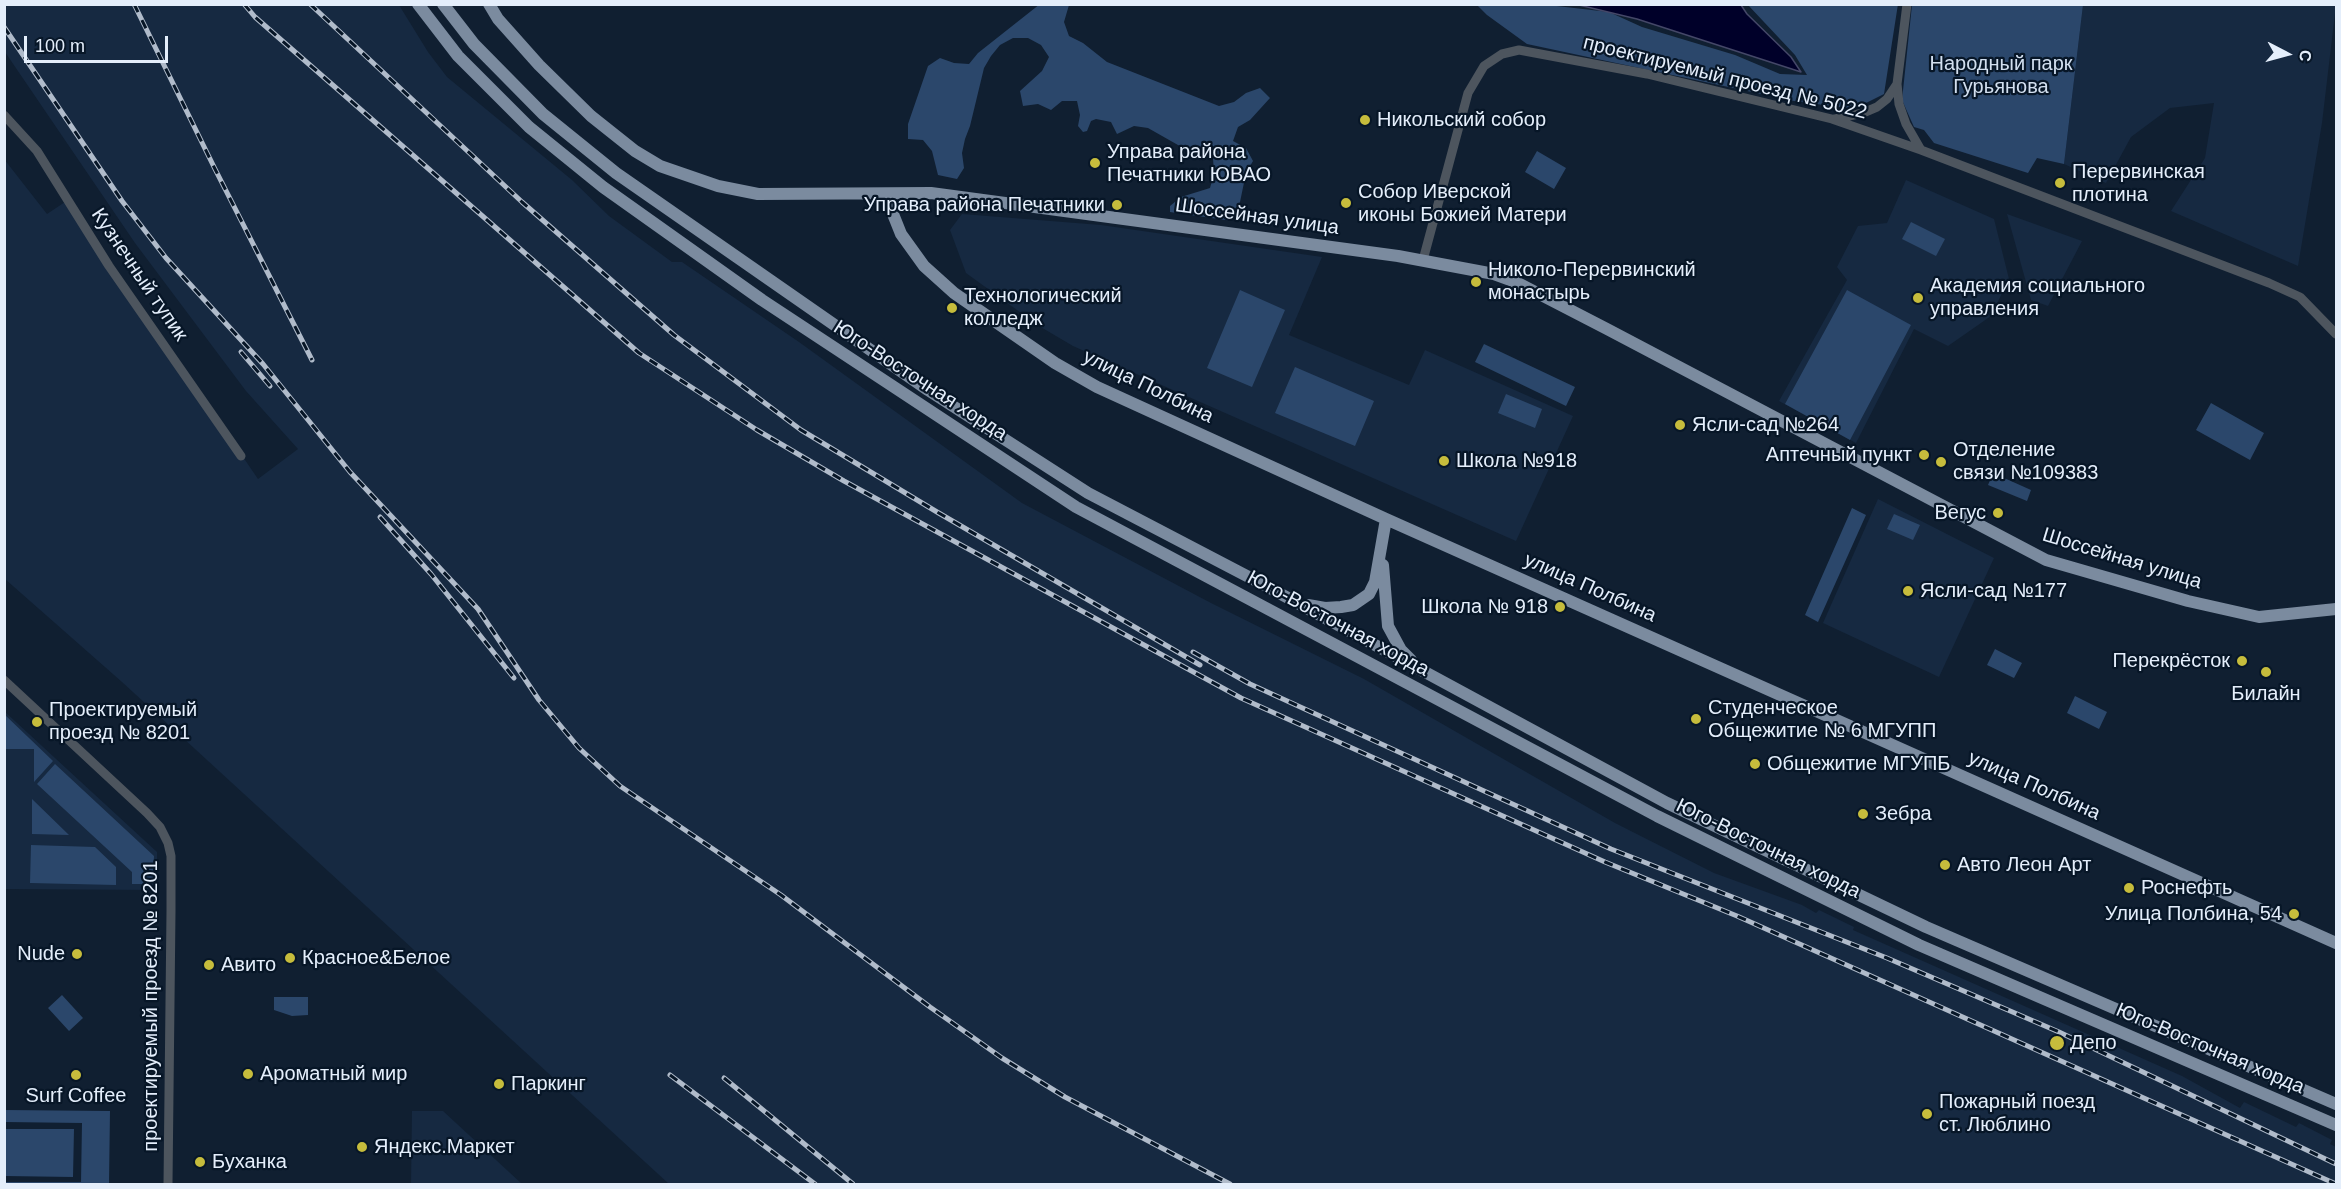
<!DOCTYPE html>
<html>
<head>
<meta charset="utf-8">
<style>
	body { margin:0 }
	#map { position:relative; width:2341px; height:1189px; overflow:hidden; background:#101f31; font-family:Arial,sans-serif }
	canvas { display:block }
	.frame { position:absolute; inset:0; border:6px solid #e4eefb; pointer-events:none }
	.north { position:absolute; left:2257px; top:24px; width:60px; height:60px; -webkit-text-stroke:4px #071627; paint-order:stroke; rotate:96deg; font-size:16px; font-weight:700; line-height:24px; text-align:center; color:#e4eefb }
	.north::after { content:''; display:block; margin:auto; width:21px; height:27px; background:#e4eefb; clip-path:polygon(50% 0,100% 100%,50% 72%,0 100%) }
	.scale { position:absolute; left:24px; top:36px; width:144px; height:27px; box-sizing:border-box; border:3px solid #e4eefb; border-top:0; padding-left:8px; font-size:18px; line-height:21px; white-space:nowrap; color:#e4eefb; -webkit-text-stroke:4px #071627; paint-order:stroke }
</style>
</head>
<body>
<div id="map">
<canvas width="2341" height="1189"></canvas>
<div class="frame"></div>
<div class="north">С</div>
<div class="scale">100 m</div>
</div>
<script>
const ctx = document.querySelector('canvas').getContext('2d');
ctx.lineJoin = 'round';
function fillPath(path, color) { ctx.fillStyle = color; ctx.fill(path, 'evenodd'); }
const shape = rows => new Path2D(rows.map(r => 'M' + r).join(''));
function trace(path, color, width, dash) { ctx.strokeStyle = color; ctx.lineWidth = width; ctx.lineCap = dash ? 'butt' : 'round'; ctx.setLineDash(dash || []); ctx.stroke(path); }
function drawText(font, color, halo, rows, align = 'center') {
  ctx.font = font + ' Arial,sans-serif'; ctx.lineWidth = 4.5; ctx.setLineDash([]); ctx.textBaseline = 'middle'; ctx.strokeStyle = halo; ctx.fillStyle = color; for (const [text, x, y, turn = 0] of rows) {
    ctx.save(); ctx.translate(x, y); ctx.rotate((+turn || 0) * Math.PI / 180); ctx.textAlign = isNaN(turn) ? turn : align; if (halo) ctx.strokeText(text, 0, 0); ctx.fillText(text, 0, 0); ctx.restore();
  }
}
fillPath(shape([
	[5,5,399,5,428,52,447,77,572,180,609,216,672,262,682,262,799,342,1022,503,1211,603,1364,679,1615,823,1714,873,1802,905,1816,913,1819,910,1854,927,1853,930,2182,1076,2240,1108,2244,1102,2296,1127,2299,1123,2332,1140,2330,1144,2336,1147,2336,1184,669,1184,122,682,5,579,4,159,47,214,68,200,258,479,298,449,246,391,135,243,5,52],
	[2083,5,2336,5,2322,123,2298,266,2171,211,2205,158,2214,103,2170,108,2131,137,2106,183,2064,164],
	[1906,180,1994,219,2009,279,1991,316,1948,346,1914,329,1856,443,1779,401,1847,280,1837,267,1858,226,1887,223],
	[962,214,1101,225,1322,257,1289,335,1409,385,1425,350,1573,416,1516,541,1073,346,1039,326,966,273,950,230],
	[2007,214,2082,241,2048,306,2031,300],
	[1878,499,1994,558,1939,677,1823,623],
	[4,711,157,852,157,890,5,889],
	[412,1111,443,1111,522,1184,411,1184]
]), '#162941');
fillPath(shape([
	[1040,4,1069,5,1064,22,1069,36,1083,43,1107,62,1219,106,1234,102,1246,93,1260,88,1270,98,1250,120,1238,127,1233,141,1246,148,1253,161,1246,173,1240,202,1232,214,1232,221,1170,212,1170,206,1181,197,1210,188,1214,174,1213,158,1185,149,1148,128,1134,126,1117,134,1111,122,1096,119,1091,121,1087,131,1083,132,1078,126,1080,115,1077,101,1062,101,1051,110,1038,104,1023,106,1020,91,1042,71,1049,57,1041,45,1028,38,1013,38,1000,45,991,56,984,68,970,126,965,139,962,153,964,168,957,179,938,175,932,151,923,140,908,139,908,124,928,66,940,58,954,63,969,64,978,53],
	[1898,4,1884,94,1854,109,1794,101,1527,44,1487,15,1477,5,1548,5,1609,12,1642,27,1735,55,1780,74,1807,75,1795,55,1748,5],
	[1912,5,2083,5,2064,164,2037,158,2028,173,1934,143,1924,130,1914,127,1902,100],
	[1537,151,1566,168,1554,189,1525,172],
	[1911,222,1945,239,1936,256,1902,239],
	[1240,290,1285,310,1252,387,1207,368],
	[1847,290,1911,325,1850,440,1785,404],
	[1484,344,1575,387,1566,406,1475,362],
	[1295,367,1374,401,1355,446,1275,413],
	[1506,394,1542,409,1535,428,1498,413],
	[2211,403,2264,433,2250,460,2196,430],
	[1993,473,2031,490,2027,501,1988,485],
	[1852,508,1866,515,1818,622,1805,615],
	[1894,514,1920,525,1913,540,1887,529],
	[1995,649,2022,663,2014,678,1987,665],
	[2075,696,2107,712,2099,729,2067,713],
	[4,714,53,761,34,782,34,749,5,749],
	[55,764,154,856,153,884,132,884,132,872,37,784],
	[32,799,69,835,32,834],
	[31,845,95,847,116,867,116,885,30,883],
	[62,995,83,1018,69,1031,48,1008],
	[274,997,308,997,308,1015,292,1016,274,1010],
	[5,1110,110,1111,109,1184,5,1184,5,1182,81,1182,82,1123,5,1122],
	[5,1129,74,1129,73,1177,5,1176]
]), '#2b476b');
const water = shape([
	[1579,5,1741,5,1747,14,1791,57,1801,72,1637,19,1579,5]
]);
fillPath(water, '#000029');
trace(water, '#444768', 1.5);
trace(shape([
	[1907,4,1897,84,1899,104,1906,124,1921,150],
	[4,115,37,151,109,266,241,456],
	[1835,119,1863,113,1877,107,1887,99,1897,84],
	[1423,260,1468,93,1484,66,1502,54,1519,50,1647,74,1832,119,1921,150,2269,283,2300,297,2336,334],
	[4,680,147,813,160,827,168,843,171,856,171,911,168,1184]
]), '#4d555e', 9);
trace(shape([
	[418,4,458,56,529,127,603,187,762,300,1076,507,1657,816,1919,945,2336,1125],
	[443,4,474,44,543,114,616,173,928,390,1088,493,1266,586,1667,803,1926,927,2336,1104],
	[489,4,498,19,539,65,591,116,635,151,660,166,718,186,758,194,931,193,1398,256,1494,274,1516,282,1607,329,2046,560,2188,601,2259,617,2336,609],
	[885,194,901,234,924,266,954,293,1055,363,1097,387,1386,519,2336,943],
	[1383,565,1388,626,1401,650,1411,660],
	[1308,605,1325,608,1341,607,1353,605,1369,594,1375,582,1386,519]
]), '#7b8b9f', 12);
const rail = shape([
	[134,4,215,169,312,360],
	[244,4,255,17,639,353,757,430,844,481,1241,698,1605,862,1737,916,2336,1184],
	[310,4,522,202,674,335,801,430,937,512,1200,665],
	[4,27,122,201,166,258,263,364,350,472,478,609,539,700,579,748,620,786,781,895,930,1007,1002,1058,1065,1097,1230,1184],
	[241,352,270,386],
	[380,517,431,574,514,678],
	[1193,652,1250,684,1611,849,1887,958,2059,1032,2336,1164],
	[670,1075,815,1184],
	[724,1078,853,1184]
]);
trace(rail, '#b0bbca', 5);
trace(rail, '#071627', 3, [9]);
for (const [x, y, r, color] of [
	[1365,120,6,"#c6bc3c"],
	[1095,163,6,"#c6bc3c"],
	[2060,183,6,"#c6bc3c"],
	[1346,203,6,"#c6bc3c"],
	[1117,205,6,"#c6bc3c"],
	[1476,282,6,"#c6bc3c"],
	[1918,298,6,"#c6bc3c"],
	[952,308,6,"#c6bc3c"],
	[1680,425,6,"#c6bc3c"],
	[1924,455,6,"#c6bc3c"],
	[1444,461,6,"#c6bc3c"],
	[1941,462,6,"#c6bc3c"],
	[1998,513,6,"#c6bc3c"],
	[1908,591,6,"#c6bc3c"],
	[1560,607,6,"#c6bc3c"],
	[2242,661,6,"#c6bc3c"],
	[2266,672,6,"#c6bc3c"],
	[1696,719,6,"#c6bc3c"],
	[37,722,6,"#c6bc3c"],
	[1755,764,6,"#c6bc3c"],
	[1863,814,6,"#c6bc3c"],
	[1945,865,6,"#c6bc3c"],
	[2129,888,6,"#c6bc3c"],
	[2294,914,6,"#c6bc3c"],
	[77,954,6,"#c6bc3c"],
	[290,958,6,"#c6bc3c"],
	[209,965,6,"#c6bc3c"],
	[2057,1043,8,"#c6bc3c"],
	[248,1074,6,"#c6bc3c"],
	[76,1075,6,"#c6bc3c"],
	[499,1084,6,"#c6bc3c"],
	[1927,1114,6,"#c6bc3c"],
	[362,1147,6,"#c6bc3c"],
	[200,1162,6,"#c6bc3c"]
]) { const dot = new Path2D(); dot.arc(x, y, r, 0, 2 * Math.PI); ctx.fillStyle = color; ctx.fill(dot); trace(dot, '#071627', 2); }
drawText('20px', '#d2dfef', '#071627', [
	["Народный парк",2001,64],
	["Гурьянова",2001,87]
]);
drawText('20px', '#e4eefb', '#071627', [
	["проектируемый проезд № 5022",1725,78,14],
	["Шоссейная улица",1257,217,8],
	["Кузнечный тупик",139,275,56],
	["Юго-Восточная хорда",920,381,33],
	["улица Полбина",1148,387,26],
	["Шоссейная улица",2122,559,17],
	["улица Полбина",1590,588,24],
	["Юго-Восточная хорда",1338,624,28],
	["улица Полбина",2034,786,24],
	["Юго-Восточная хорда",1768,849,26],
	["проектируемый проезд № 8201",151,1006,-90],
	["Юго-Восточная хорда",2210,1049,23]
]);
drawText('20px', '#e4eefb', '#071627', [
	["Никольский собор",1377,120],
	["Управа района",1107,152],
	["Печатники ЮВАО",1107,175],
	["Перервинская",2072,172],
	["плотина",2072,195],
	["Собор Иверской",1358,192],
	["иконы Божией Матери",1358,215],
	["Управа района Печатники",1105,205,"right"],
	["Николо-Перервинский",1488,270],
	["монастырь",1488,293],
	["Академия социального",1930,286],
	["управления",1930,309],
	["Технологический",964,296],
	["колледж",964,319],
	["Ясли-сад №264",1692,425],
	["Отделение",1953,450],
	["связи №109383",1953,473],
	["Аптечный пункт",1912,455,"right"],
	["Школа №918",1456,461],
	["Вегус",1986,513,"right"],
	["Ясли-сад №177",1920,591],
	["Школа № 918",1548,607,"right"],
	["Перекрёсток",2230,661,"right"],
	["Билайн",2266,694,"center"],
	["Студенческое",1708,708],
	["Общежитие № 6 МГУПП",1708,731],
	["Проектируемый",49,710],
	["проезд № 8201",49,733],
	["Общежитие МГУПБ",1767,764],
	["Зебра",1875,814],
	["Авто Леон Арт",1957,865],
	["Роснефть",2141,888],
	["Улица Полбина, 54",2282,914,"right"],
	["Nude",65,954,"right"],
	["Красное&Белое",302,958],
	["Авито",221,965],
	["Депо",2070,1043],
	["Ароматный мир",260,1074],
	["Паркинг",511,1084],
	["Surf Coffee",76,1096,"center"],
	["Пожарный поезд",1939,1102],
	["ст. Люблино",1939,1125],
	["Яндекс.Маркет",374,1147],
	["Буханка",212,1162]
], 'left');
</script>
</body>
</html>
